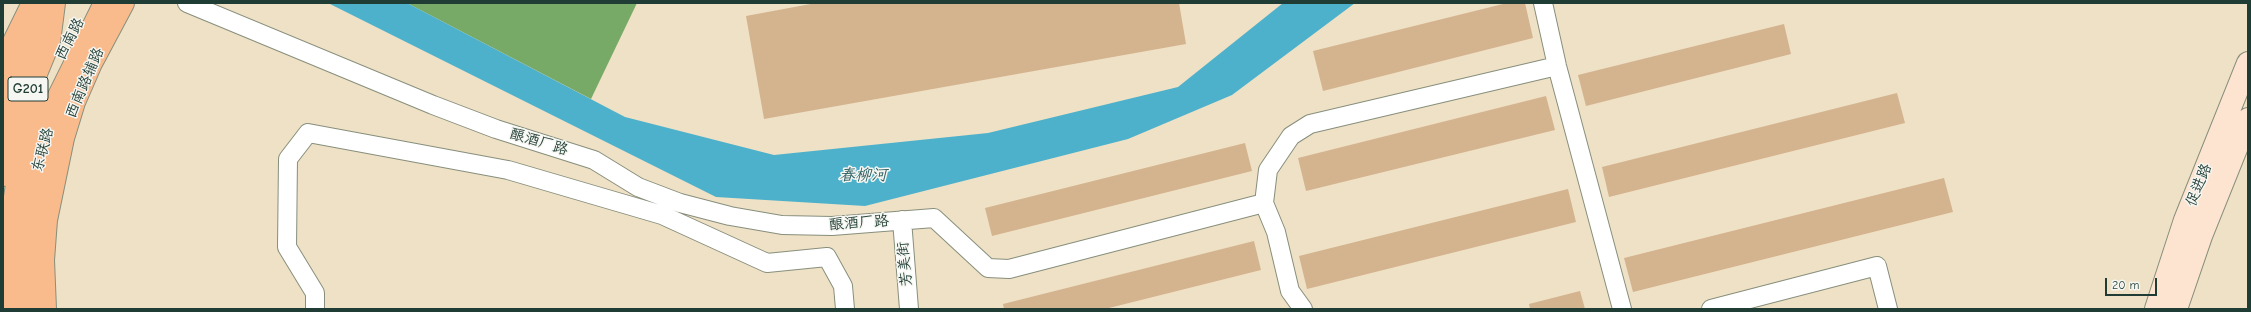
<!DOCTYPE html>
<html>
<head>
<meta charset="utf-8">
<style>
	body { margin:0 }
	#map { position:relative; width:2251px; height:312px; overflow:hidden; background:#efe1c5; font-family:"Comic Neue",sans-serif }
	canvas { display:block }
	.frame { position:absolute; inset:0; border:4px solid #1f3d34; pointer-events:none }
	.scale { position:absolute; left:2105px; top:278px; width:52px; height:18px; box-sizing:border-box; border:2px solid #1f3d34; border-top:0; padding-left:5px; font-size:12px; line-height:14px; white-space:nowrap; color:#1f3d34; -webkit-text-stroke:3px #f6f6f2; paint-order:stroke }
</style>
</head>
<body>
<div id="map">
<canvas width="2251" height="312"></canvas>
<div class="frame"></div>
<div class="scale">20 m</div>
</div>
<script>
const ctx = document.querySelector('canvas').getContext('2d');
ctx.lineJoin = 'round';
function fillPath(path, color) { ctx.fillStyle = color; ctx.fill(path, 'evenodd'); }
const shape = rows => new Path2D(rows.map(r => 'M' + r).join(''));
function trace(path, color, width, dash) { ctx.strokeStyle = color; ctx.lineWidth = width; ctx.lineCap = dash ? 'butt' : 'round'; ctx.setLineDash(dash || []); ctx.stroke(path); }
function drawText(font, color, halo, rows, align = 'center') {
  ctx.font = font + ' "Comic Neue","LXGW WenKai TC",sans-serif'; ctx.lineWidth = 3; ctx.setLineDash([]); ctx.textBaseline = 'middle'; ctx.strokeStyle = halo; ctx.fillStyle = color; for (const [text, x, y, turn = 0] of rows) {
    ctx.save(); ctx.translate(x, y); ctx.rotate((+turn || 0) * Math.PI / 180); ctx.textAlign = isNaN(turn) ? turn : align; if (halo) ctx.strokeText(text, 0, 0); ctx.fillText(text, 0, 0); ctx.restore();
  }
}
fillPath(shape([
	[407,3,637,3,591,99]
]), '#7a6');
fillPath(shape([
	[328,3,407,3,625,117,774,155,988,133,1178,87,1283,3,1355,3,1232,95,1128,139,865,206,716,197]
]), '#4db1cc');
fillPath(shape([
	[816,3,1179,3,1186,44,764,119,746,16],
	[1507,3,1525,3,1533,38,1323,91,1313,51],
	[1784,24,1791,54,1586,106,1578,75],
	[1897,93,1905,123,1609,197,1602,167],
	[1546,96,1555,130,1306,191,1298,158],
	[1245,143,1252,171,992,236,985,208],
	[1944,178,1953,212,1633,292,1624,258],
	[1568,189,1576,222,1307,289,1299,256],
	[1254,241,1261,270,1105,309,1004,309,1003,304],
	[1580,291,1585,309,1530,309,1529,304]
]), '#d4b38f');
const minor = shape([
	[187,3,433,105,496,129,594,160,638,187,680,203,730,216,782,225,832,226,934,218,988,268,1009,269,1264,203],
	[1543,3,1557,66,1622,309],
	[902,220,909,309],
	[315,309,315,293,287,247,288,159,308,133,508,170,662,215,767,263,827,257,843,286,845,309],
	[1303,309,1290,291,1276,232,1264,203,1268,170,1291,136,1310,124,1557,66],
	[1711,309,1877,266,1888,309]
]);
const secondary = shape([
	[2156,309,2185,220,2248,63],
	[2176,309,2201,236,2248,119]
]);
const primary = shape([
	[3,64,33,3],
	[45,309,43,260,46,220,63,138,74,102,91,63,123,3]
]);
const trunk = shape([
	[3,111,16,75,48,8],
	[3,175,14,127,49,42,54,3],
	[11,309,9,259,12,216,19,172,41,102],
	[28,309,26,260,29,218,36,174,46,134,59,96,105,3]
]);
trace(minor, '#878f7c', 20);
trace(secondary, '#878f7c', 24);
trace(primary, '#878f7c', 24);
trace(trunk, '#878f7c', 24);
trace(minor, '#fff', 18);
trace(secondary, '#fde4d1', 22);
trace(primary, '#fabb8c', 22);
trace(trunk, '#fabb8c', 22);
for (const [x, y, w] of [
	[28,89,40]
]) { const box = new Path2D(); box.roundRect(x - w / 2, y - 12, w, 24, 3); ctx.fillStyle = '#f6f6f2'; ctx.fill(box); trace(box, '#1f3d34', 1); }
drawText('bold 14px', '#1f3d34', null, [
	["G201",28,89]
]);
drawText('15px', '#1f3d34', '#f6f6f2', [
	["西南路",70,39,-63],
	["西南路辅路",85,83,-67],
	["酿酒厂路",539,142,17],
	["东联路",43,150,-75],
	["促进路",2199,185,-68],
	["酿酒厂路",859,223,-4],
	["芳美街",905,264,-95]
]);
drawText('italic 16px', '#2d6062', '#f6f6f2', [
	["春柳河",863,175]
]);
</script>
</body>
</html>
